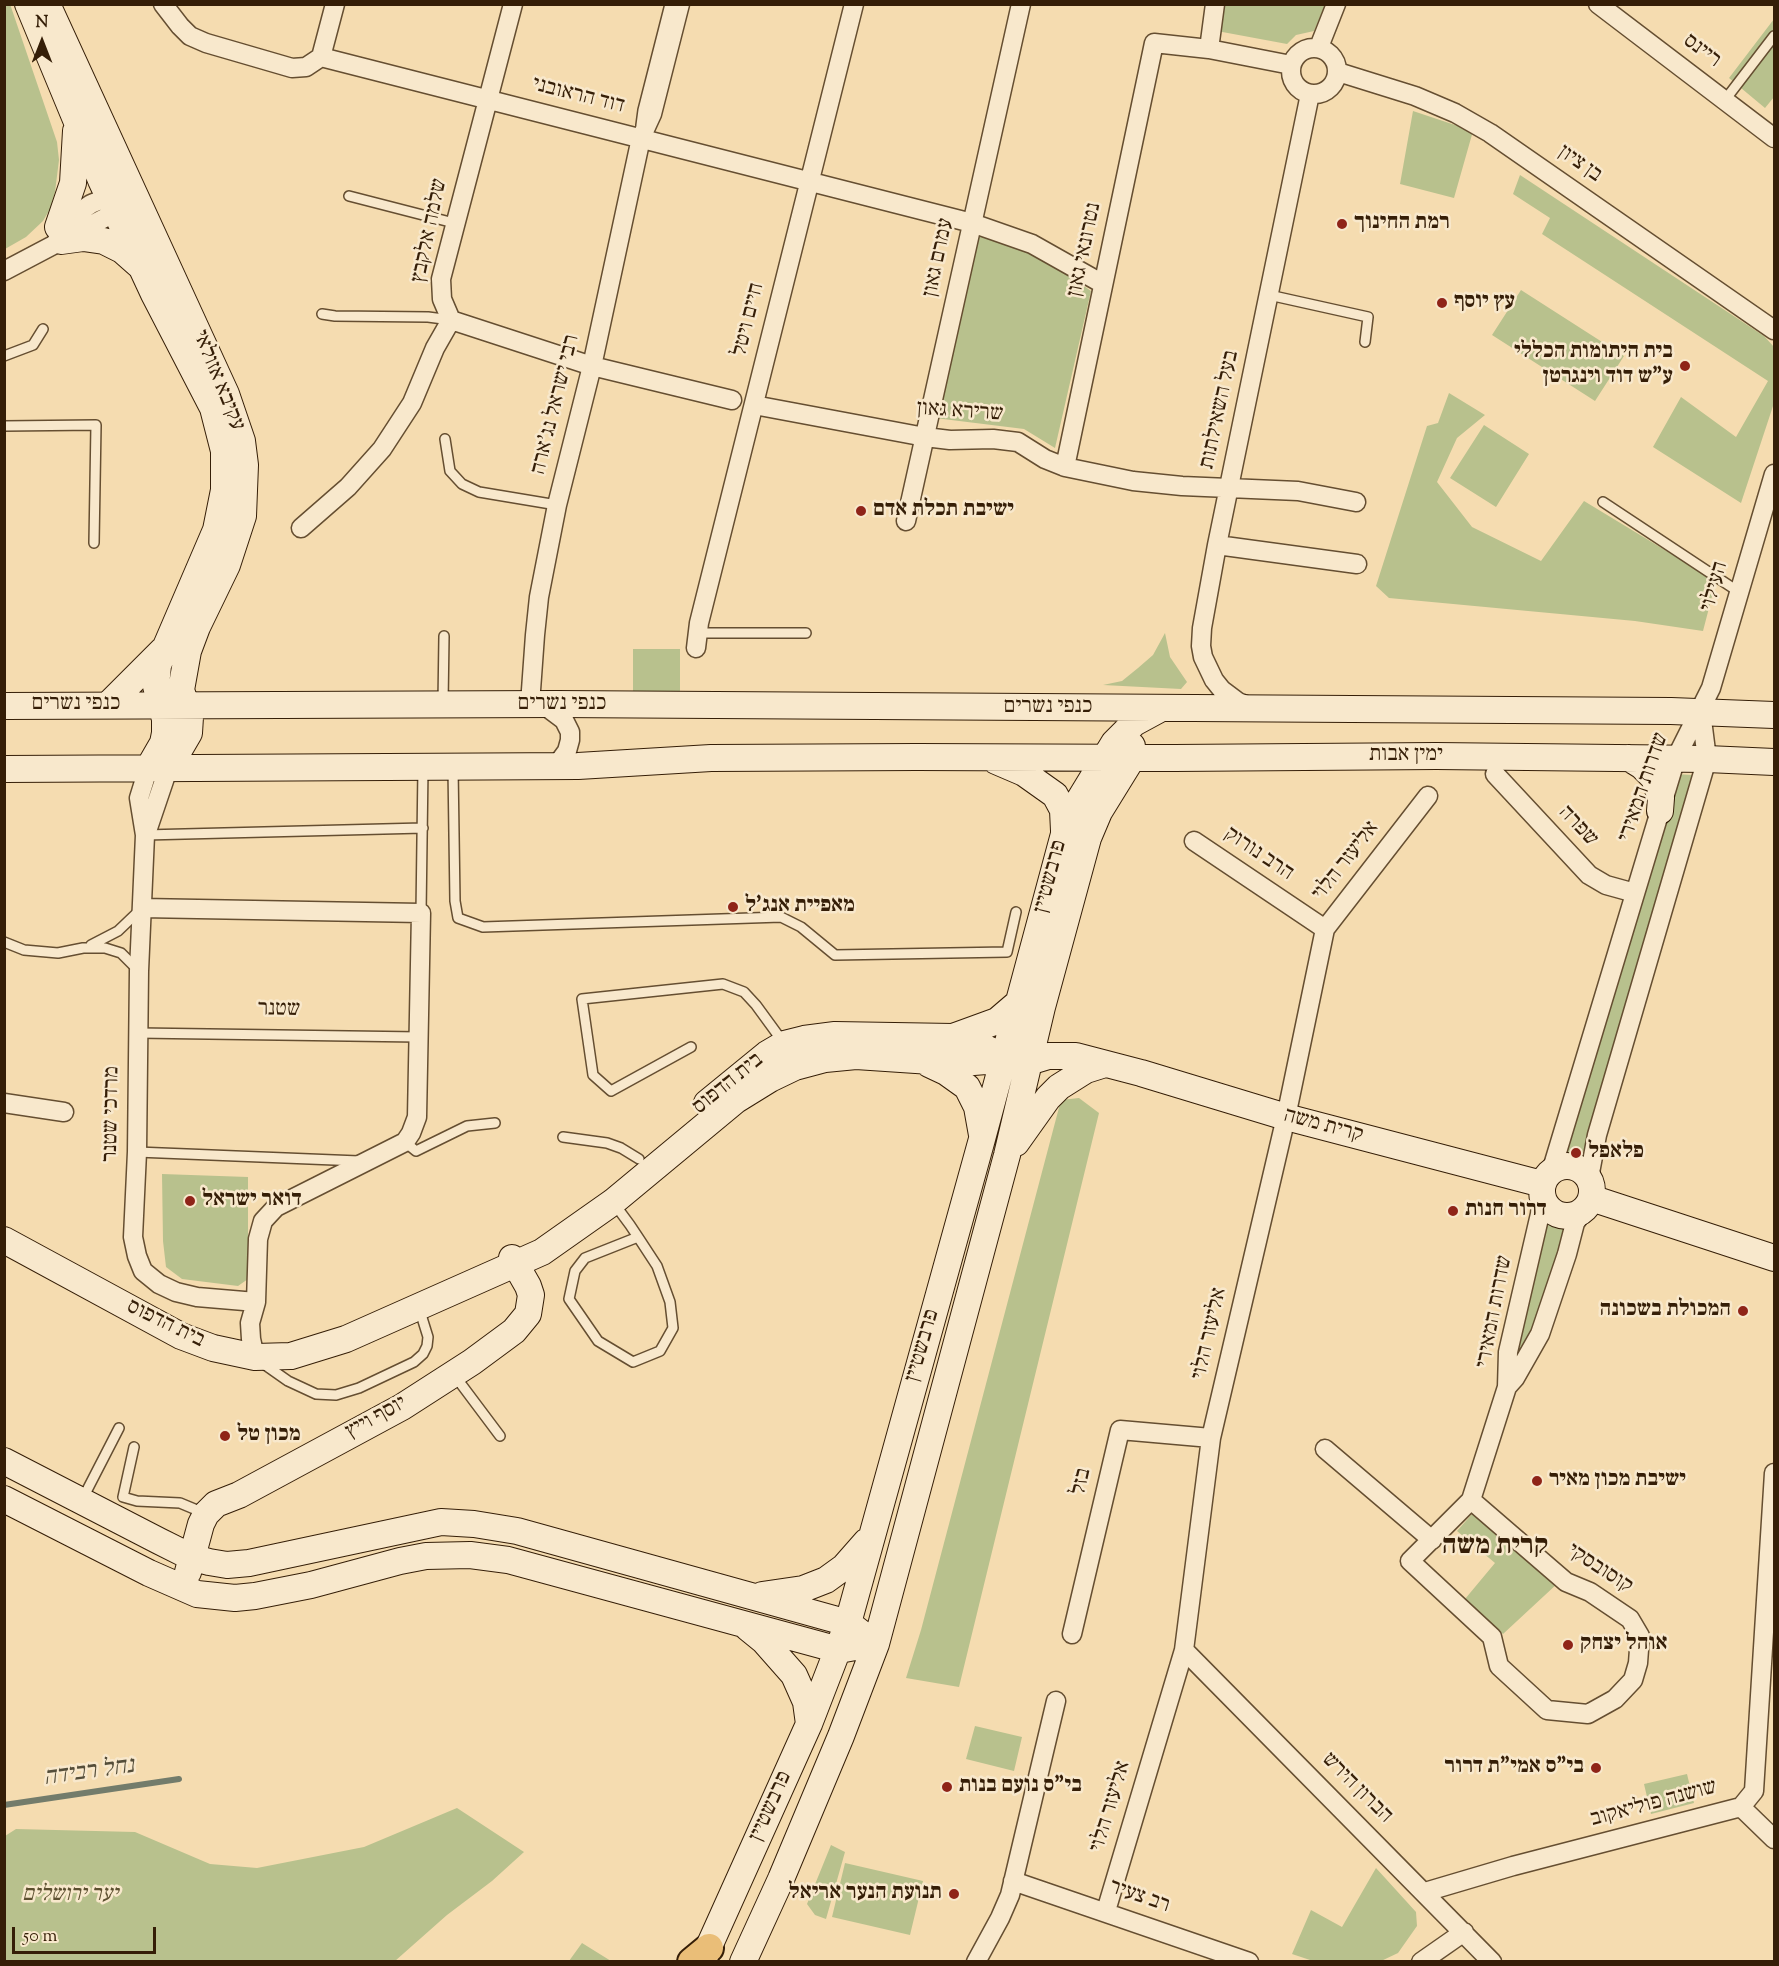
<!DOCTYPE html>
<html>
<head>
<meta charset="utf-8">
<style>
	body { margin:0 }
	#map { position:relative; width:1779px; height:1966px; overflow:hidden; background:#f5dcb0; font-family:"Sorts Mill Goudy",serif }
	canvas { display:block }
	.frame { position:absolute; inset:0; border:6px solid #351e07; pointer-events:none }
	.north { position:absolute; left:12px; top:12px; width:60px; height:60px; -webkit-text-stroke:4px #f8e8cc; paint-order:stroke; rotate:0deg; font-size:16px; font-weight:700; line-height:24px; text-align:center; color:#351e07 }
	.north::after { content:''; display:block; margin:auto; width:21px; height:27px; background:#351e07; clip-path:polygon(50% 0,100% 100%,50% 72%,0 100%) }
	.scale { position:absolute; left:12px; top:1927px; width:144px; height:27px; box-sizing:border-box; border:3px solid #351e07; border-top:0; padding-left:8px; font-size:18px; line-height:21px; white-space:nowrap; color:#351e07; -webkit-text-stroke:4px #f8e8cc; paint-order:stroke }
</style>
</head>
<body>
<div id="map">
<canvas width="1779" height="1966"></canvas>
<div class="frame"></div>
<div class="north">N</div>
<div class="scale">50 m</div>
</div>
<script>
const ctx = document.querySelector('canvas').getContext('2d');
ctx.lineJoin = 'round';
function fillPath(path, color) { ctx.fillStyle = color; ctx.fill(path, 'evenodd'); }
const shape = rows => new Path2D(rows.map(r => 'M' + r).join(''));
function trace(path, color, width, dash) { ctx.strokeStyle = color; ctx.lineWidth = width; ctx.lineCap = dash ? 'butt' : 'round'; ctx.setLineDash(dash || []); ctx.stroke(path); }
function drawText(font, color, halo, rows, align = 'center') {
  ctx.font = font + ' "Sorts Mill Goudy","Frank Ruhl Libre",serif'; ctx.lineWidth = 5; ctx.setLineDash([]); ctx.textBaseline = 'middle'; ctx.strokeStyle = halo; ctx.fillStyle = color; for (const [text, x, y, turn = 0] of rows) {
    ctx.save(); ctx.translate(x, y); ctx.rotate((+turn || 0) * Math.PI / 180); ctx.textAlign = isNaN(turn) ? turn : align; if (halo) ctx.strokeText(text, 0, 0); ctx.fillText(text, 0, 0); ctx.restore();
  }
}
fillPath(shape([
	[10,4,57,142,59,160,55,192,50,209,43,221,26,237,5,249,4,5],
	[1222,5,1325,5,1314,31,1296,35,1287,44,1217,31],
	[1774,19,1774,97,1765,108,1729,78],
	[1413,111,1473,131,1454,198,1400,184],
	[1520,175,1764,336,1774,347,1774,403,1741,503,1653,447,1681,397,1736,437,1768,381,1542,234,1550,218,1513,194],
	[976,232,1003,240,1050,262,1091,291,1055,448,1024,429,935,418],
	[1521,290,1624,356,1595,401,1492,335],
	[1449,393,1485,415,1457,438,1437,482,1472,527,1541,561,1584,501,1716,581,1703,631,1635,621,1389,598,1376,586,1427,426,1438,423],
	[1484,425,1529,454,1496,507,1450,478],
	[1165,633,1170,657,1187,682,1181,689,1103,685,1122,681,1138,668,1153,655],
	[633,649,680,649,680,692,633,692],
	[1676,774,1692,775,1581,1160,1574,1158,1563,1158],
	[1079,1098,1099,1113,959,1687,906,1678,921,1630,1061,1100],
	[162,1174,248,1177,248,1279,238,1286,182,1279,166,1267,163,1241],
	[1549,1218,1566,1225,1535,1329,1521,1355,1515,1351],
	[1473,1513,1558,1583,1503,1634,1465,1599,1495,1563,1457,1531],
	[975,1726,1022,1737,1014,1771,966,1759],
	[1687,1774,1694,1803,1651,1814,1644,1784],
	[457,1808,524,1852,492,1881,447,1915,395,1961,5,1961,5,1836,16,1829,135,1832,210,1864,257,1868,364,1847],
	[831,1845,845,1852,826,1919,815,1915,807,1904],
	[845,1863,923,1881,910,1935,832,1917],
	[1376,1868,1416,1912,1417,1926,1398,1953,1379,1962,1313,1961,1292,1954,1311,1910,1342,1927],
	[582,1943,611,1961,569,1961]
]), '#b8c18d');
trace(shape([
	[4,1805,179,1779]
]), '#737c6b', 6);
const lane = shape([
	[1725,100,1774,36],
	[641,125,643,110,670,4],
	[349,196,454,223],
	[1269,295,1368,317,1365,342],
	[322,314,335,316,428,317,451,320],
	[4,356,33,345,43,329],
	[4,426,96,425,94,543],
	[445,439,450,471,462,484,479,492,557,505],
	[1603,502,1739,592],
	[698,633,806,633],
	[443,703,444,636],
	[453,768,455,901,458,918,483,927,781,917,801,927,835,955,1007,952,1016,912],
	[145,835,423,828],
	[421,913,423,768],
	[4,942,24,950,58,953,83,948,105,948,121,953,137,969],
	[91,945,118,931,140,910],
	[138,1033,419,1037],
	[691,1047,611,1091,593,1075,582,999,723,984,744,992,756,1005,783,1042],
	[563,1137,607,1143,621,1148,639,1159],
	[405,1142,416,1151,467,1126,495,1123],
	[137,1152,359,1161],
	[613,1202,630,1225,638,1237,657,1266,670,1302,673,1328,660,1351,633,1362,598,1341,569,1299,575,1271,585,1258,638,1237],
	[261,1362,288,1381,316,1394,336,1395,359,1388,414,1362,423,1354,427,1346,428,1337,419,1308],
	[455,1376,500,1436],
	[134,1447,123,1497,137,1501,180,1503,204,1513],
	[83,1498,119,1428]
]);
const street = shape([
	[163,4,180,26,190,36,206,43,292,68,306,67,321,57],
	[1598,4,1774,138],
	[1319,47,1336,4],
	'1291 71a23 23 0 1 1 46 0a23 23 0 1 1-46 0Z',
	[1209,49,1215,4],
	[321,57,972,223,1032,244,1103,284],
	[321,57,335,4],
	[1338,72,1415,96,1455,113,1490,133,1774,330],
	[57,227,91,204,108,197,120,195],
	[4,271,116,212,123,205],
	[451,320,442,299,441,279,513,4],
	[451,320,592,366,732,400],
	[754,405,925,437,950,440,993,439,1018,442,1045,459,1065,467,1133,481,1182,486,1298,491,1356,502],
	[1065,467,1154,43,1209,49,1291,65],
	[906,521,1021,4],
	[301,528,348,487,382,449,412,403,435,348,451,320],
	[1217,545,1357,564],
	[696,648,699,623,854,4],
	[540,702,564,720,570,732,570,740,567,751,556,766],
	[530,704,535,635,539,597,557,505,592,366,641,138,652,114,680,4],
	[1249,706,1238,702,1222,690,1214,680,1203,657,1201,646,1202,628,1217,545,1310,94],
	[148,769,139,798,145,835,139,971,137,1152,133,1237,137,1256,143,1271,159,1284,176,1292,197,1297,256,1302],
	[1495,774,1589,875,1606,885,1635,893],
	[146,834,168,769],
	[1194,841,1325,929],
	[142,908,421,913,417,1117,411,1133,405,1142,276,1207,263,1221,258,1239,256,1302,250,1323,251,1339,255,1357],
	[4,1103,64,1112],
	[1551,1172,1676,758,1711,688,1774,474],
	[1589,1178,1597,1135,1707,759,1701,712],
	[1507,1387,1515,1378,1540,1334,1567,1254,1575,1223,1584,1210],
	[1325,1449,1432,1540],
	[1471,1500,1566,1582,1590,1592,1630,1619,1640,1636,1638,1663,1633,1680,1615,1699,1588,1714,1547,1710,1499,1666,1492,1637,1410,1561,1471,1500,1507,1387,1508,1352,1540,1214,1542,1197],
	[1072,1634,1120,1430,1211,1438],
	[1184,1650,1492,1962],
	[1741,1807,1774,1839],
	[1013,1881,1249,1962],
	[1425,1892,1513,1866,1741,1807,1754,1791,1774,1473],
	[1106,1911,1184,1650,1211,1438,1286,1117,1325,929,1428,796],
	[976,1962,1000,1918,1010,1895,1056,1701],
	[1421,1962,1464,1932]
]);
const secondary = shape([
	[28,4,101,180,154,294,213,408,224,451,224,490,216,530,158,665,156,686,165,719,165,733,163,743,148,769],
	[47,4,226,394,242,441,245,465,243,516,227,565,197,627,188,651,181,690,190,717,189,733,168,769],
	[58,227,73,183,76,131],
	[61,241,83,238,104,241,122,250,139,265],
	[108,705,163,650],
	[4,706,556,704,1671,711,1774,715],
	[1629,758,1642,766,1654,778,1661,798,1660,811],
	[996,761,1024,773,1055,795,1063,810,1064,831],
	[4,769,578,766,711,758,917,757,1174,758,1436,756,1707,759,1774,762],
	[953,1037,997,1021,1018,1003],
	[929,1064,946,1072,967,1087,977,1107,982,1135],
	[1015,1066,1048,1056,1076,1056,1141,1073,1286,1117,1542,1184],
	[707,1103,767,1054,784,1044,804,1039,835,1035,953,1037,975,1043,996,1053,1007,1060],
	[1016,1143,1048,1098,1059,1087,1086,1070,1105,1064],
	'1542 1191a25 25 0 1 1 50 0a25 25 0 1 1-50 0Z',
	[1591,1198,1774,1258],
	[4,1240,181,1336,213,1348,255,1357,291,1356,346,1339,542,1252,613,1202,736,1100,770,1079,795,1067,825,1059,856,1056,961,1063,986,1061,1018,1051],
	[4,1461,159,1541,191,1557,209,1562,227,1565,249,1563,441,1522,474,1524,517,1531,848,1623,861,1633],
	[4,1499,149,1573,197,1594,235,1598,255,1596,311,1585,400,1561,426,1556,470,1555,508,1560,839,1650,855,1647],
	[188,1572,201,1524,206,1514,216,1504,239,1495,402,1407,472,1362,514,1331,528,1314,531,1295,528,1286,512,1258],
	[762,1595,803,1589,826,1580,844,1567,866,1542],
	[748,1628,764,1641,794,1675,806,1702,809,1724],
	[702,1962,809,1724,848,1623,982,1139,1067,823,1075,807,1114,743,1134,723,1158,710],
	[743,1962,781,1879,841,1736,876,1644,1007,1155,1042,1007,1088,838,1099,812,1128,765,1132,746]
]);
const primary = shape([
	[692,1962,709,1948]
]);
trace(lane, '#654e31', 12);
trace(street, '#654e31', 21);
trace(secondary, '#351e07', 28);
trace(primary, '#351e07', 32);
trace(lane, '#f8e8cc', 9);
trace(street, '#f8e8cc', 18);
trace(secondary, '#f8e8cc', 26);
trace(primary, '#eabe78', 28);
for (const [x, y, r, color] of [
	[1342,224,6,"#8f2418"],
	[1442,303,6,"#8f2418"],
	[1685,366,6,"#8f2418"],
	[861,511,6,"#8f2418"],
	[733,907,6,"#8f2418"],
	[1576,1153,6,"#8f2418"],
	[190,1201,6,"#8f2418"],
	[1453,1211,6,"#8f2418"],
	[1743,1311,6,"#8f2418"],
	[225,1436,6,"#8f2418"],
	[1537,1481,6,"#8f2418"],
	[1568,1645,6,"#8f2418"],
	[1596,1768,6,"#8f2418"],
	[947,1787,6,"#8f2418"],
	[954,1894,6,"#8f2418"]
]) { const dot = new Path2D(); dot.arc(x, y, r, 0, 2 * Math.PI); ctx.fillStyle = color; ctx.fill(dot); trace(dot, '#f8e8cc', 2); }
drawText('22px', '#351e07', '#f8e8cc', [
	["ריינס",1701,52,37],
	["דוד הראובני",578,97,14],
	["בן ציון",1579,165,35],
	["שלמה אלקבץ",431,231,-78],
	["נטרונאי גאון",1086,250,-78],
	["עמרם גאון",940,258,-78],
	["חיים ויטל",750,320,-76],
	["עקיבא אזולאי",217,381,68],
	["רבי ישראל נג'ארה",557,405,-76],
	["בעל השאילתות",1221,410,-78],
	["שרירא גאון",960,413,4],
	["העילוי",1716,587,-74],
	["כנפי נשרים",76,705],
	["כנפי נשרים",562,705],
	["כנפי נשרים",1048,708],
	["ימין אבות",1406,756],
	["שדרות המאירי",1645,788,-71],
	["שפרה",1577,827,47],
	["הרב נורוק",1258,855,34],
	["אליעזר הלוי",1347,862,-52],
	["פרבשטיין",1052,877,-75],
	["שטנר",279,1011,1],
	["בית הדפוס",729,1085,-39],
	["מרדכי שטנר",113,1114,-89],
	["קרית משה",1323,1127,15],
	["שדרות המאירי",1496,1312,-79],
	["בית הדפוס",165,1325,26],
	["אליעזר הלוי",1211,1334,-77],
	["פרבשטיין",924,1346,-74],
	["יוסף וייץ",377,1419,-29],
	["בזל",1083,1482,-77],
	["קוסובסקי",1599,1570,33],
	["הברון הירש",1356,1789,45],
	["שושנה פוליאקוב",1654,1805,-15],
	["פרבשטיין",772,1807,-66],
	["אליעזר הלוי",1112,1807,-73],
	["רב צעיר",1139,1898,19]
]);
drawText('bold 22px', '#351e07', '#f8e8cc', [
	["רמת החינוך",1354,224],
	["עץ יוסף",1454,303],
	["בית היתומות הכללי",1673,353,"right"],
	["ע\"ש דוד וינגרטן",1673,378,"right"],
	["ישיבת תכלת אדם",873,511],
	["מאפיית אנג'ל",745,907],
	["פלאפל",1588,1153],
	["דואר ישראל",202,1201],
	["דרור חנות",1465,1211],
	["המכולת בשכונה",1731,1311,"right"],
	["מכון טל",237,1436],
	["ישיבת מכון מאיר",1549,1481],
	["אוהל יצחק",1580,1645],
	["בי\"ס אמי\"ת דרור",1584,1768,"right"],
	["בי\"ס נועם בנות",959,1787],
	["תנועת הנער אריאל",942,1894,"right"]
], 'left');
drawText('italic 22px', '#5c4f2f', '#f8e8cc', [
	["יער ירושלים",70,1896]
]);
drawText('italic 24px', '#544d39', '#f8e8cc', [
	["נחל רבידה",89,1774,-8]
]);
drawText('bold 28px', '#351e07', '#f8e8cc', [
	["קרית משה",1495,1548]
]);
</script>
</body>
</html>
